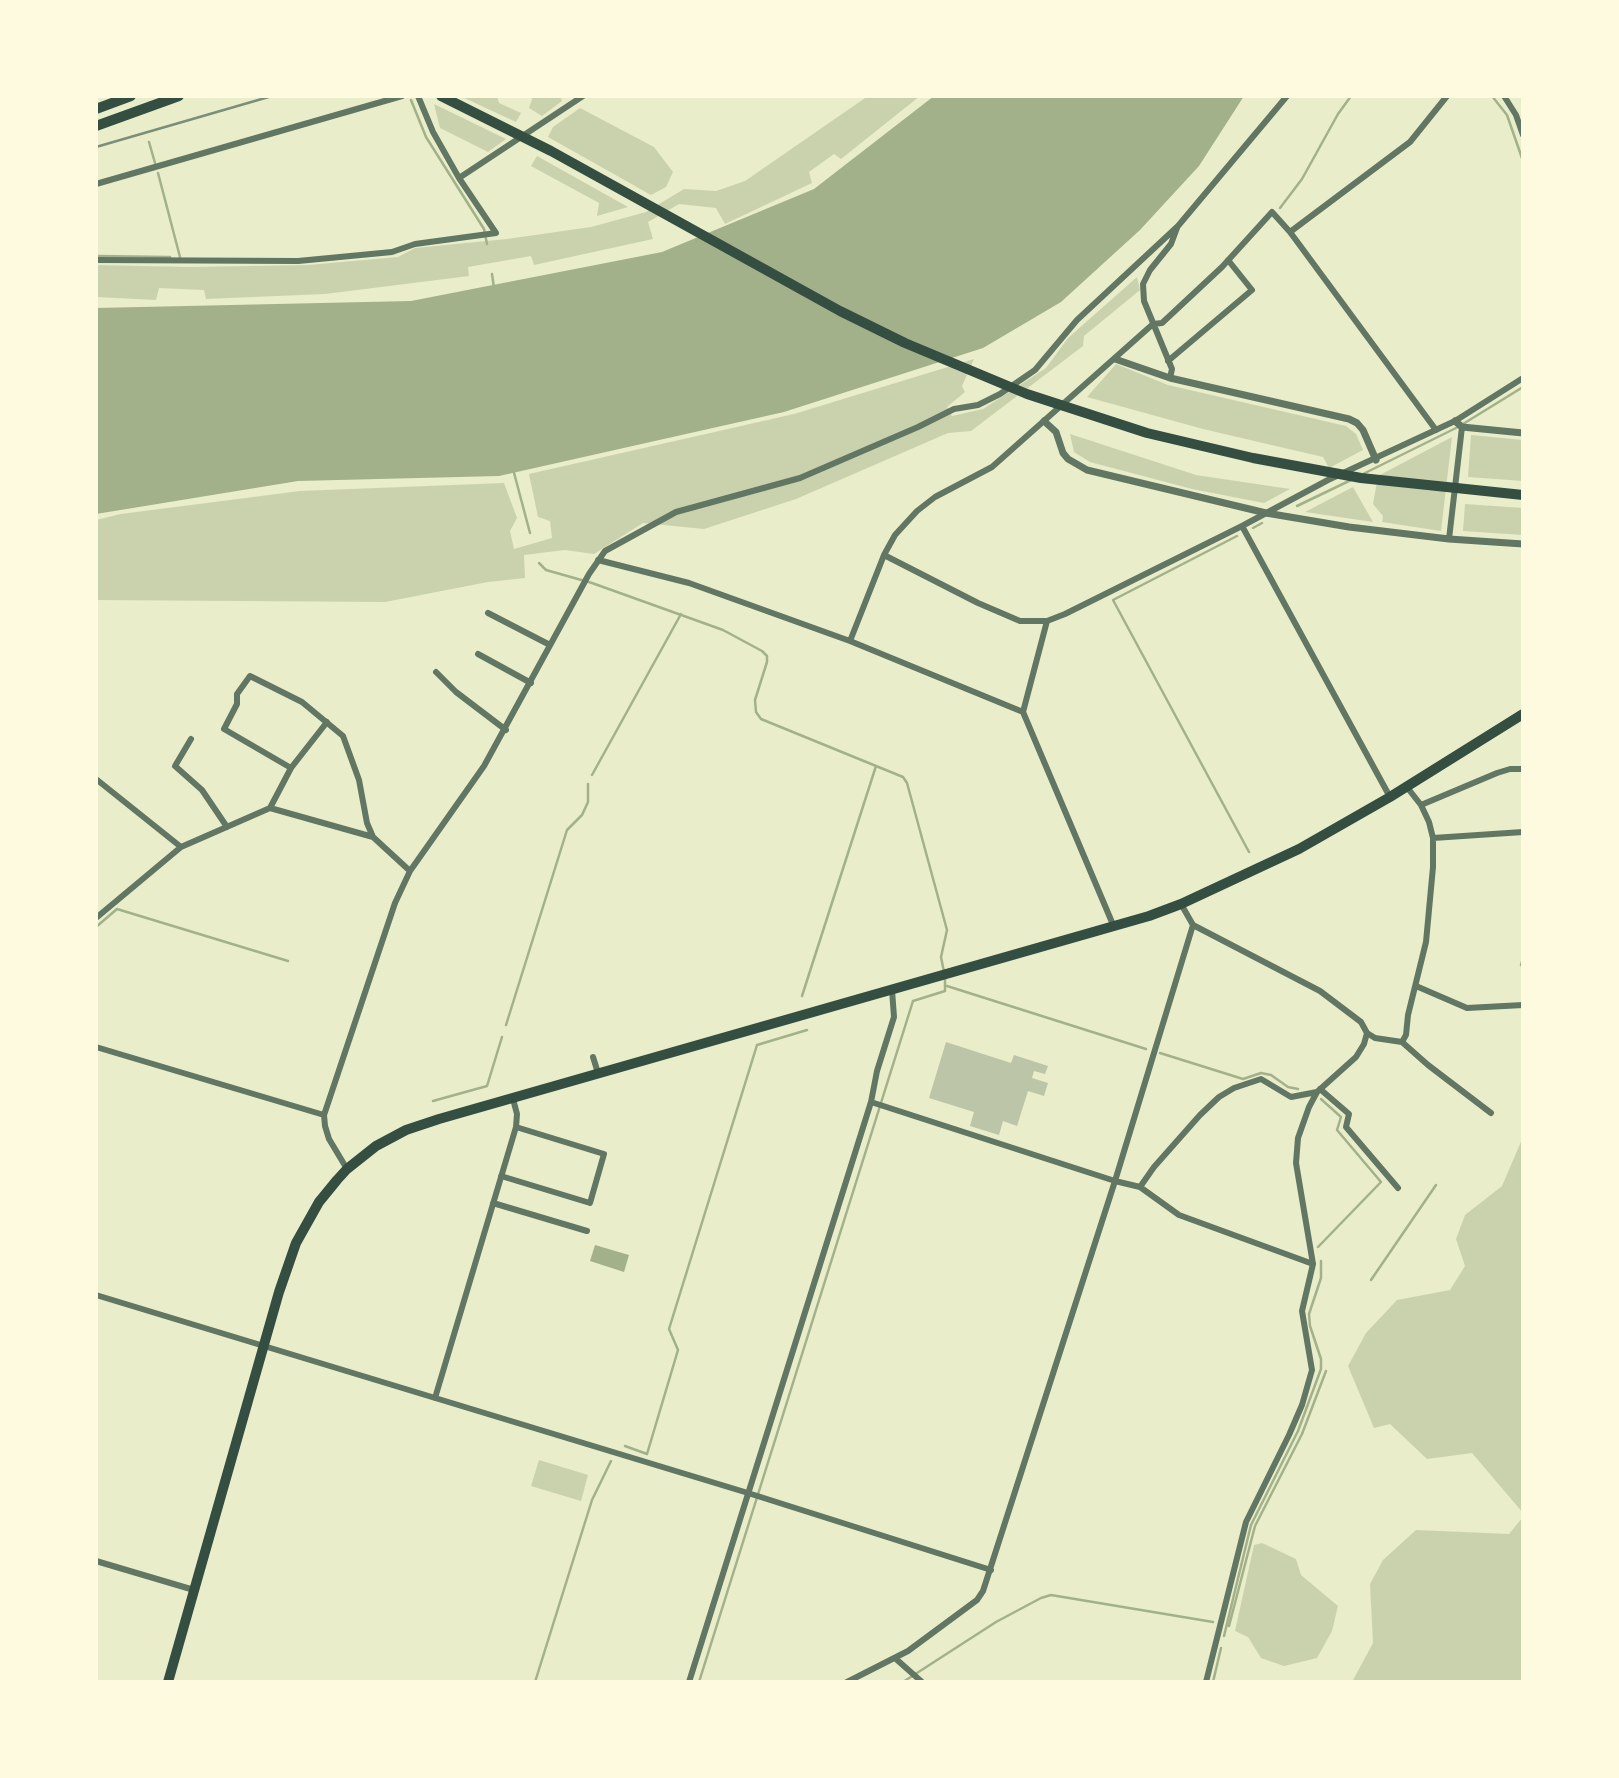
<!DOCTYPE html>
<html>
<head>
<meta charset="utf-8">
<style>
	body { margin:0 }
	#map { position:relative; width:1619px; height:1778px; overflow:hidden; background:#e9edc9; font-family:"Crimson Pro",serif }
	canvas { display:block }
	.frame { position:absolute; inset:0; border:98px solid #fefae0; pointer-events:none }
</style>
</head>
<body>
<div id="map">
<canvas width="1619" height="1778"></canvas>
<div class="frame"></div>
</div>
<script>
const ctx = document.querySelector('canvas').getContext('2d');
ctx.lineJoin = 'round';
function fillPath(path, color) { ctx.fillStyle = color; ctx.fill(path, 'evenodd'); }
const shape = rows => new Path2D(rows.map(r => 'M' + r).join(''));
function trace(path, color, width, dash) { ctx.strokeStyle = color; ctx.lineWidth = width; ctx.lineCap = dash ? 'butt' : 'round'; ctx.setLineDash(dash || []); ctx.stroke(path); }
fillPath(shape([
	[460,96,497,96,499,103,521,113,516,122],
	[533,96,560,96,562,101,542,116,529,108],
	[868,96,920,96,841,159,834,154,809,172,812,183,725,224,716,208,679,204,648,222,653,239,534,265,531,256,468,267,469,276,325,294,206,299,204,290,159,288,156,300,96,297,96,265,190,267,308,265,398,257,415,248,507,239,591,227,646,212,684,189,716,191,745,181],
	[434,104,506,139,488,152,440,128],
	[580,108,654,147,673,172,666,187,651,195,548,137,553,127],
	[537,156,628,207,597,216,599,203,531,166],
	[1137,277,1140,290,1084,336,1083,346,971,431,948,433,796,499,704,529,643,523,594,554,565,550,524,555,525,578,488,582,385,602,96,600,96,520,121,514,300,491,504,483,517,518,510,531,514,549,552,538,550,521,538,517,529,474,794,414,974,359,962,386,965,392,947,407,952,416,983,409,1046,368,1068,338],
	[1116,364,1168,385,1346,426,1356,434,1363,450,1329,468,1323,457,1203,429,1087,397],
	[1070,434,1196,475,1290,489,1264,503,1192,489,1090,462,1074,452],
	[1471,435,1523,440,1523,481,1468,477],
	[1452,437,1441,531,1382,522,1383,516,1373,504,1378,476],
	[1353,487,1373,522,1305,512],
	[1465,504,1523,508,1523,535,1463,531],
	[1523,1137,1523,1513,1472,1453,1427,1459,1390,1424,1374,1428,1348,1366,1366,1333,1397,1300,1450,1290,1465,1266,1456,1239,1465,1215,1502,1186],
	[539,1460,588,1475,581,1501,531,1486],
	[1523,1517,1523,1682,1352,1682,1373,1643,1370,1584,1383,1560,1416,1530,1509,1534],
	[1262,1543,1296,1559,1301,1575,1338,1606,1332,1631,1317,1658,1284,1666,1261,1658,1248,1637,1235,1631,1254,1545]
]), '#cad2ad');
fillPath(shape([
	[934,96,1244,96,1199,166,1140,230,1061,302,983,348,784,412,499,476,298,481,96,514,96,308,411,301,662,252,814,189],
	[595,1245,629,1255,624,1272,590,1261]
]), '#a3b18a');
trace(shape([
	[1492,96,1507,115,1523,161],
	[411,100,426,137,484,229,487,244],
	[149,142,155,163],
	[158,173,180,257],
	[1280,208,1302,179,1338,114,1351,96],
	[96,256,170,257],
	[492,274,494,288],
	[1463,424,1523,387],
	[513,469,530,533],
	[1363,474,1458,427],
	[1297,506,1351,480],
	[1253,528,1262,523],
	[1237,536,1113,600,1249,852],
	[539,563,546,570,592,583,723,630,762,651,767,656,767,662,755,700,756,712,761,719,903,777,907,783,947,930,941,957,944,972],
	[592,775,681,614],
	[96,927,117,909,288,961],
	[1521,965,1523,958],
	[947,986,1146,1049],
	[802,996,876,766],
	[506,1025,567,830,582,815,588,802,588,784],
	[1160,1053,1243,1079,1261,1073,1271,1075,1288,1087,1298,1089],
	[433,1101,487,1086,502,1037],
	[1318,1247,1381,1182,1337,1130,1341,1117,1321,1099],
	[1371,1280,1436,1185],
	[625,1446,647,1454,678,1350,669,1329,757,1045,807,1030],
	[1229,1626,1255,1526,1302,1434,1326,1371],
	[1224,1636,1251,1525,1298,1431,1321,1369,1321,1359,1310,1326,1309,1314,1321,1278,1321,1261],
	[535,1682,592,1500,611,1461],
	[699,1682,913,1001,945,991,945,979],
	[903,1682,996,1622,1041,1598,1051,1595,1213,1622],
	[1213,1682,1221,1648]
]), '#a3b18a', 2.5);
fillPath(shape([
	[946,1042,1011,1063,1014,1055,1048,1066,1045,1074,1034,1071,1032,1078,1048,1083,1044,1096,1028,1091,1017,1126,1003,1121,999,1135,970,1126,974,1112,929,1098]
]), '#bcc5a7');
trace(shape([
	[1504,96,1516,115,1523,135],
	[459,178,583,96],
	[96,184,402,96],
	[1290,232,1410,142,1447,96],
	[96,260,298,261,392,252,415,244,496,233,459,178,433,132,418,96],
	[1168,361,1252,290,1228,260],
	[1170,378,1172,369,1144,301,1143,284,1150,270,1171,244,1177,228],
	[1242,526,1390,797],
	[1449,539,1462,427],
	[884,555,978,603,1020,621,1047,621,1065,614,1242,526,1328,480,1455,421,1523,378],
	[598,560,689,583,850,641,1023,712],
	[488,613,550,645],
	[1047,621,1023,712,1114,927],
	[850,641,884,555,895,535,917,511,935,497,992,467,1153,324,1162,323,1222,267,1272,212,1290,232,1436,430],
	[478,654,531,683],
	[436,672,456,692,506,730],
	[191,739,175,766,202,790,227,827],
	[291,768,224,729,237,704,237,694,250,676,302,702,343,736,359,780,367,823,373,837],
	[96,779,181,847],
	[1421,805,1497,773,1510,769,1523,769],
	[270,808,291,768,327,722],
	[1433,838,1523,832],
	[1181,904,1193,925,1320,991,1361,1022,1367,1033,1375,1038,1402,1042,1428,1065,1491,1113],
	[96,918,181,847,270,808,373,837,410,871],
	[1416,986,1467,1008,1523,1005],
	[1402,1042,1406,1035,1408,1015,1426,942,1433,867,1433,838,1429,822,1421,805,1406,786],
	[96,1047,324,1115],
	[593,1057,598,1073],
	[1320,1089,1349,1114,1346,1127,1398,1188],
	[871,1102,1115,1181,1140,1187,1179,1215,1313,1264],
	[347,1169,329,1139,325,1126,324,1115,395,903,410,871,484,766,589,574,605,551,676,512,800,478,918,427,954,409,978,405,1000,394,1035,370,1077,320,1178,226,1287,96],
	[501,1176,590,1203,604,1154,516,1127],
	[1140,1187,1154,1167,1200,1115,1219,1097,1234,1088,1261,1079,1291,1097,1317,1092],
	[493,1203,587,1231],
	[96,1295,748,1493,991,1570],
	[435,1398,516,1127,517,1114,513,1099],
	[96,1561,194,1590],
	[896,1659,922,1682],
	[689,1682,871,1102,877,1071,894,1017,892,990],
	[847,1682,908,1651,977,1600,983,1591,1115,1181,1193,925],
	[1206,1682,1246,1522,1289,1435,1302,1405,1312,1370,1302,1311,1313,1264,1296,1163,1298,1138,1309,1107,1317,1092,1356,1057,1364,1044,1367,1033]
]), '#617663', 6);
trace(shape([
	[1115,359,1170,378,1349,419,1357,423,1363,430,1376,460],
	[1044,421,1056,432,1063,453,1068,459,1087,470,1266,513,1349,527,1449,539,1523,544],
	[1455,421,1462,427,1523,433]
]), '#617663', 7);
trace(shape([
	[168,1682,279,1292,296,1243,319,1202,337,1180,347,1169,376,1146,406,1130,439,1119,1149,916,1181,904,1299,849,1390,797,1523,714]
]), '#344e41', 10);
trace(shape([
	[96,109,131,96],
	[96,126,179,96]
]), '#344e41', 10);
trace(shape([
	[441,96,551,151,840,311,905,343,1027,394,1147,433,1253,458,1361,478,1523,495]
]), '#344e41', 10);
trace(shape([
	[96,147,272,96]
]), '#7c8e77', 2.5);
</script>
</body>
</html>
